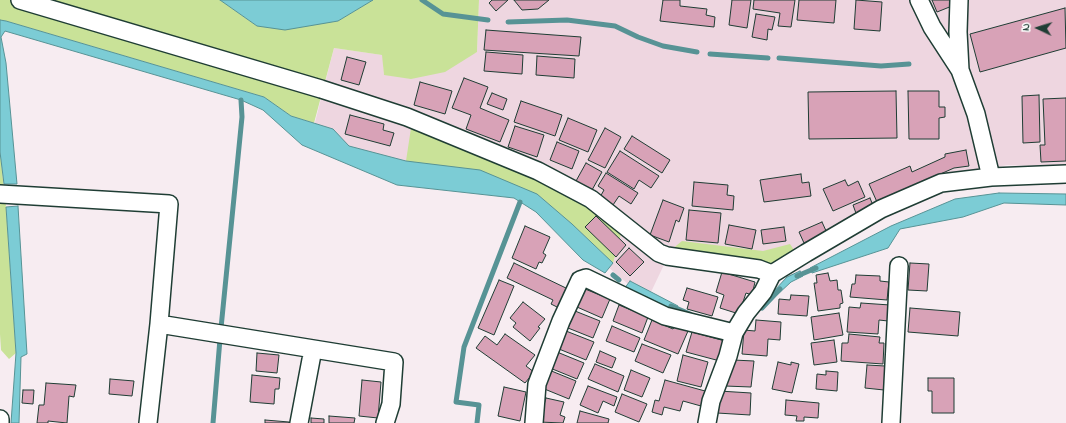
<!DOCTYPE html>
<html>
<head>
<meta charset="utf-8">
<style>
	body { margin:0 }
	#map { position:relative; width:1066px; height:423px; overflow:hidden; background:#f7ecf1; font-family:"Indie Flower",sans-serif }
	canvas { display:block }
	.north { position:absolute; left:1018px; top:8px; width:40px; height:40px; -webkit-text-stroke:3px #fff; paint-order:stroke; rotate:274deg; font-size:11px; font-weight:700; line-height:16px; text-align:center; color:#1f3d34 }
	.north::after { content:''; display:block; margin:auto; width:14px; height:18px; background:#1f3d34; clip-path:polygon(50% 0,100% 100%,50% 72%,0 100%) }
</style>
</head>
<body>
<div id="map">
<canvas width="1066" height="423"></canvas>
<div class="north">N</div>
</div>
<script>
const ctx = document.querySelector('canvas').getContext('2d');
ctx.lineJoin = 'round';
function fillPath(path, color) { ctx.fillStyle = color; ctx.fill(path, 'evenodd'); }
const shape = rows => new Path2D(rows.map(r => 'M' + r).join(''));
function trace(path, color, width, dash) { ctx.strokeStyle = color; ctx.lineWidth = width; ctx.lineCap = dash ? 'butt' : 'round'; ctx.setLineDash(dash || []); ctx.stroke(path); }
fillPath(shape([
	[479,0,1066,0,1066,167,1007,165,943,178,774,266,671,250,651,292,628,284,521,193,396,170,313,130,334,48,383,55,384,75,477,52]
]), '#eed6e0');
fillPath(shape([
	[0,0,220,0,257,26,338,21,373,0,479,0,477,52,445,72,411,79,384,75,382,55,334,48,314,123,291,116,264,97,6,21,0,20],
	[411,128,535,175,587,204,621,234,613,263,572,224,537,194,406,161],
	[0,152,6,207,16,353,9,359,1,350,0,334],
	[682,241,763,251,790,244,796,253,774,266,671,250]
]), '#c9e298');
const water = shape([
	[220,0,373,0,338,21,285,30,257,26,220,0],
	[0,20,6,21,264,97,291,116,333,129,349,146,406,161,480,170,537,194,572,224,613,263,605,273,583,260,536,212,514,198,397,185,302,145,263,110,241,100,5,31,1,37,6,63,17,184,4,184,0,152,0,20],
	[999,193,1066,194,1066,205,1004,203,963,217,900,229,888,248,812,273,810,268,891,226,955,199,999,193],
	[18,206,27,354,21,357,19,423,11,423,16,353,6,207,18,206],
	[800,271,803,276,791,282,777,295,773,292,787,277,800,271],
	[630,281,678,306,676,311,624,289,630,281]
]);
fillPath(water, '#7cccd5');
trace(water, '#579395', 1);
trace(shape([
	[422,0,443,14,488,20],
	[508,22,567,20,615,26,638,37,663,46,697,52],
	[710,54,768,58],
	[779,58,881,66,909,64],
	[613,275,619,280],
	[797,276,816,268],
	[671,306,690,314],
	[762,308,780,289],
	[221,328,242,117,241,100],
	[213,423,220,339],
	[477,423,479,405,456,402,464,347,520,202]
]), '#579395', 5);
const building = shape([
	[492,0,508,0,496,11,489,3,492,0],
	[514,0,549,0,538,9,522,10,514,0],
	[663,0,680,0,680,6,707,9,706,15,715,17,714,27,660,21,663,0],
	[732,0,751,0,747,28,729,25,732,0],
	[754,0,795,0,791,27,778,26,780,13,753,9,754,0],
	[799,0,836,0,834,23,797,20,799,0],
	[856,0,882,2,880,31,854,29,856,0],
	[932,0,950,0,952,6,937,12,932,0],
	[1065,8,1066,48,980,72,970,34,1065,8],
	[756,14,775,17,772,30,768,29,767,40,752,37,756,14],
	[486,30,581,37,579,56,484,50,486,30],
	[486,52,523,55,522,74,484,71,486,52],
	[537,56,575,59,574,78,536,75,537,56],
	[347,57,366,62,359,85,341,80,347,57],
	[464,78,488,87,480,108,509,120,500,142,466,129,471,115,452,108,464,78],
	[420,82,452,91,445,114,414,105,420,82],
	[896,91,897,138,809,139,808,92,896,91],
	[908,91,939,91,939,107,945,107,945,117,939,118,939,139,909,139,908,91],
	[492,93,507,99,503,110,487,104,492,93],
	[1039,95,1040,142,1023,143,1022,96,1039,95],
	[1066,98,1066,161,1041,162,1040,145,1045,145,1043,99,1066,98],
	[521,101,562,115,555,136,514,122,521,101],
	[350,115,384,124,383,130,394,133,390,146,345,134,350,115],
	[568,118,597,130,588,152,559,140,568,118],
	[515,126,544,135,537,157,508,147,515,126],
	[605,128,621,137,605,168,588,160,605,128],
	[632,136,670,160,662,173,624,149,632,136],
	[557,142,579,151,572,169,550,160,557,142],
	[966,150,969,166,954,168,877,202,869,184,910,166,912,172,945,157,945,154,966,150],
	[620,151,659,176,651,188,639,180,634,189,607,172,620,151],
	[586,163,602,172,592,190,576,181,586,163],
	[606,173,638,193,631,204,619,196,613,205,600,197,604,190,598,186,606,173],
	[801,174,802,183,809,182,811,196,764,202,760,180,801,174],
	[845,180,848,186,858,181,865,197,833,211,823,189,845,180],
	[694,182,728,185,727,195,734,196,733,210,692,206,694,182],
	[870,198,874,208,857,216,853,205,870,198],
	[663,200,684,208,679,222,676,220,669,242,650,235,663,200],
	[689,210,721,213,718,243,686,240,689,210],
	[596,216,626,245,616,257,585,227,596,216],
	[822,222,827,233,804,243,799,232,822,222],
	[729,225,756,230,752,249,725,244,729,225],
	[525,226,550,237,543,253,546,255,542,263,539,262,536,269,512,258,525,226],
	[784,227,786,241,763,244,761,230,784,227],
	[629,248,644,262,630,276,616,262,629,248],
	[514,263,568,289,559,308,551,304,553,300,507,278,514,263],
	[910,263,929,264,927,291,908,290,910,263],
	[722,272,755,282,752,295,746,293,739,314,720,308,724,295,716,292,722,272],
	[828,273,830,281,837,280,838,290,841,290,843,303,840,304,840,308,818,311,814,283,817,283,816,275,828,273],
	[856,275,880,276,880,281,889,282,887,300,850,297,852,284,855,284,856,275],
	[499,280,514,286,494,335,478,328,499,280],
	[687,288,718,297,712,316,687,309,689,302,683,300,687,288],
	[585,289,610,299,602,318,577,307,585,289],
	[791,295,809,296,807,316,778,314,779,299,790,300,791,295],
	[523,302,545,319,538,327,540,328,530,341,513,327,516,323,510,318,523,302],
	[861,303,890,305,888,321,879,320,878,334,847,332,849,307,860,308,861,303],
	[619,305,648,317,642,333,613,321,619,305],
	[910,308,960,312,958,336,908,332,910,308],
	[575,311,600,321,593,338,568,328,575,311],
	[839,313,843,335,814,340,811,317,839,313],
	[652,320,673,329,675,326,688,331,678,354,644,340,652,320],
	[756,320,781,322,780,340,768,339,767,356,742,354,744,330,755,331,756,320],
	[612,326,640,338,634,352,606,341,612,326],
	[566,331,594,342,586,360,559,349,566,331],
	[692,332,725,341,720,361,686,352,692,332],
	[505,334,535,355,526,366,534,372,525,383,476,348,485,336,497,345,505,334],
	[849,334,880,337,879,343,884,343,883,364,841,361,842,343,848,343,849,334],
	[834,340,837,362,814,365,811,343,834,340],
	[642,344,671,355,663,373,635,361,642,344],
	[600,351,616,358,612,368,596,362,600,351],
	[557,352,584,363,577,379,550,368,557,352],
	[257,353,279,355,277,373,256,371,257,353],
	[683,355,708,362,701,387,677,381,683,355],
	[733,360,754,361,751,387,725,386,733,360],
	[778,362,791,365,791,362,799,364,792,393,772,389,778,362],
	[595,364,624,376,618,392,588,379,595,364],
	[867,365,885,366,884,390,865,388,867,365],
	[549,370,576,381,569,399,542,388,549,370],
	[631,370,650,378,642,397,624,390,631,370],
	[826,371,838,372,837,391,816,389,817,374,826,375,826,371],
	[252,375,280,378,279,389,275,389,274,404,250,402,252,375],
	[928,378,954,378,954,413,932,413,932,391,928,391,928,378],
	[110,379,134,381,132,396,109,394,110,379],
	[362,380,381,382,378,418,359,416,362,380],
	[665,380,705,391,701,406,683,401,680,411,664,407,662,415,652,412,655,400,659,401,665,380],
	[46,383,76,385,74,397,69,396,67,423,48,421,48,423,37,423,39,405,44,405,46,383],
	[588,386,617,397,614,406,603,401,598,413,580,405,588,386],
	[504,387,526,392,520,421,498,416,504,387],
	[23,390,34,390,33,404,22,403,23,390],
	[719,391,751,393,750,415,717,413,719,391],
	[622,394,647,404,639,422,615,412,622,394],
	[546,398,564,402,560,415,565,417,563,423,539,422,546,398],
	[786,400,819,403,818,418,804,417,804,421,796,421,797,416,785,415,786,400],
	[580,411,609,419,608,423,577,423,580,411],
	[329,416,355,418,354,423,329,423,329,416],
	[311,418,324,419,324,423,311,423,311,418],
	[265,420,289,422,289,423,265,423,265,420]
]);
fillPath(building, '#d8a2b7');
trace(building, '#1f3d34', 1);
const minor = shape([
	[20,0,321,89,407,117,538,171,591,199,659,253,667,256,759,269,772,274],
	[919,0,932,27,960,70,976,114,991,177],
	[959,0,958,32,960,70],
	[0,194,169,204,159,324,148,423],
	[159,324,394,362,391,404,385,423],
	[0,419,0,423],
	[299,423,313,349],
	[534,423,537,384,561,321,580,280,586,278,665,316,734,333],
	[707,423,711,401,728,356,734,333,746,313,763,292,772,274,806,253,881,209,941,183,991,177,1066,174],
	[891,423,899,266]
]);
trace(minor, '#1f3d34', 20);
trace(minor, '#fff', 17);
</script>
</body>
</html>
